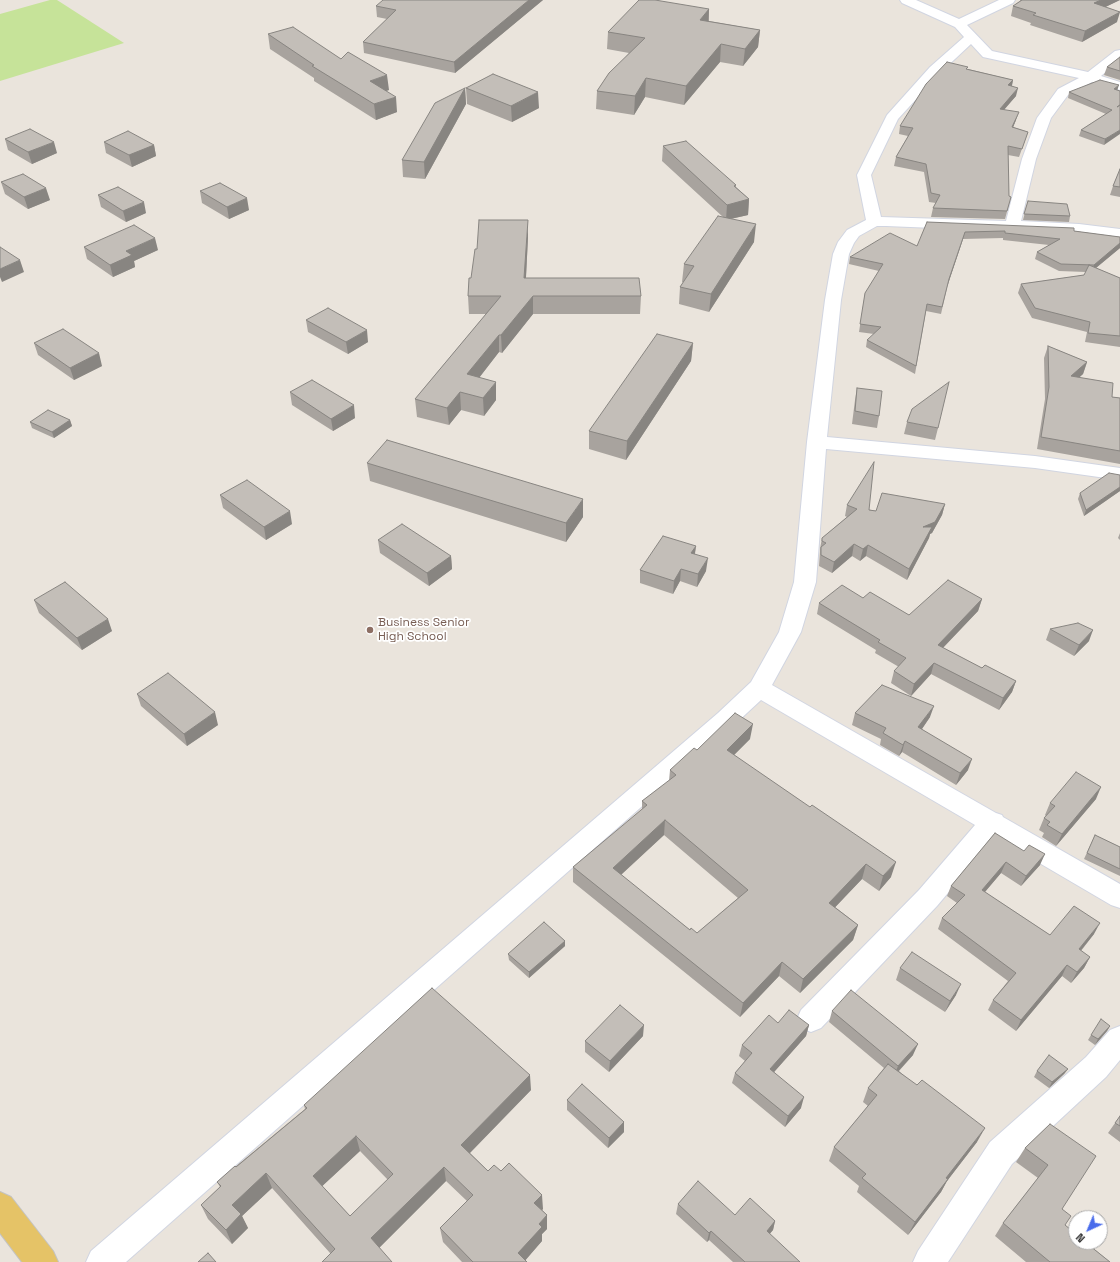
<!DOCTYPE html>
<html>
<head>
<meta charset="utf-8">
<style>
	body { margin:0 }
	#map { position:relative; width:1120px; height:1262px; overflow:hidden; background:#eae4dc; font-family:"Space Grotesk",sans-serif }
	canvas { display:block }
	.north { position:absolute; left:1068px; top:1210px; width:40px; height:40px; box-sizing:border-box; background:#fff; border:1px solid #a9a9a9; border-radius:50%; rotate:224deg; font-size:11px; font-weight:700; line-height:16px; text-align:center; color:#292929 }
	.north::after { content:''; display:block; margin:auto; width:14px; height:18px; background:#496ceb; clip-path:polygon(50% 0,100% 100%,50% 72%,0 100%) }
</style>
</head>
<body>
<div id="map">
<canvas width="1120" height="1262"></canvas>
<div class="north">N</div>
</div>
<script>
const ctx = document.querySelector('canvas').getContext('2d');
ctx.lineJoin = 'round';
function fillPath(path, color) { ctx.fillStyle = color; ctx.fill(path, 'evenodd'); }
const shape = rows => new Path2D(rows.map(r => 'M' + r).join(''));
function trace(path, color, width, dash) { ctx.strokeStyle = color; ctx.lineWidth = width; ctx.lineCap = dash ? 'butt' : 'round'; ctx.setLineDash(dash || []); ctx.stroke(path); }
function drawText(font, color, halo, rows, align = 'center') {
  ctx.font = font + ' "Space Grotesk",sans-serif'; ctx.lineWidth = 3.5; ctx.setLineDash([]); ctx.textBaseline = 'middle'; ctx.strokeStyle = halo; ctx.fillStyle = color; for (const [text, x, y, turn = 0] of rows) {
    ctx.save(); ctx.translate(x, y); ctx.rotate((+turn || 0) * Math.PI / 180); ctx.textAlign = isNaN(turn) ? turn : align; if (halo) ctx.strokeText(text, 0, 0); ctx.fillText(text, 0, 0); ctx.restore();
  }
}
fillPath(shape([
	[50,0,57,0,124,43,0,81,0,14]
]), '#c6e399');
const minor = shape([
	[900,0,916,0,959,19,999,0,1015,0,1013,3,967,25,992,51,1088,72,1115,51,1120,50,1120,60,1101,76,1120,82,1120,90,1092,82,1068,95,1051,118,1036,159,1021,221,1079,224,1120,229,1120,239,1079,234,886,226,877,226,859,236,854,243,849,254,841,300,827,437,1035,456,1120,468,1120,480,1035,468,826,449,816,582,801,632,772,685,996,813,1002,815,1003,817,1120,884,1120,908,1111,905,995,837,937,906,821,1028,811,1032,801,1028,797,1019,801,1010,919,890,975,825,761,700,734,725,126,1262,86,1262,91,1251,718,713,751,682,779,632,794,582,807,442,825,300,833,254,838,242,847,230,866,220,857,175,887,115,930,67,964,37,955,27,902,3,900,0],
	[971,44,983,57,1079,78,1058,89,1037,118,1022,159,1006,221,881,217,871,175,898,119,940,73,971,44],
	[1120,1026,1120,1060,1106,1077,1012,1164,948,1262,913,1262,918,1251,990,1142,1086,1057,1110,1030,1120,1026]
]);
const major = shape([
	[0,1192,11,1197,53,1251,58,1262,22,1262,0,1233,0,1192]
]);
trace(minor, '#d1d5e1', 2);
trace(major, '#c3c3c3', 2);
fillPath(minor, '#fff');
fillPath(major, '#e5c367');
fillPath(shape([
	[543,0,455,73,364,53,363,42,387,19,377,17,376,6],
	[1020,0,1120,0,1105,7,1117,22,1082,42,1030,25,1031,23,1011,16,1013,6,1020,1],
	[709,9,709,21,760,30,758,47,743,66,720,62,684,105,645,97,634,115,596,109,597,91,629,53,607,49,608,32],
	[268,34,389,90,386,91,397,112,376,120,314,81,314,78,270,49],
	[1120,57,1120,80,1104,75,1107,67],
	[968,69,1013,80,1012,86,1016,96,1004,109,1016,120,1013,127,1028,132,1019,157,1008,155,1009,196,1011,197,1005,219,931,217,933,208,936,203,929,202,924,172,894,166,896,157,908,136,899,134,900,126],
	[465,88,466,104,425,179,403,177,402,160],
	[466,88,539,108,512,122,467,104],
	[1117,90,1120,91,1104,145,1079,136,1081,130,1106,114,1068,98,1069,92],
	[5,139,57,153,32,164,8,150],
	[104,142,154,145,156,156,132,167,106,153],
	[663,146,736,185,736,187,749,199,748,215,730,219,754,242,709,312,679,304,680,287,683,282,682,282,684,264,723,217,662,161],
	[1120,169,1120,197,1110,195,1113,186],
	[1,182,50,200,28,209,5,194],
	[200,191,249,210,229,219,202,203],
	[98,195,146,213,126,222,101,207],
	[1028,201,1070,216,1069,222,1023,220],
	[927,222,1074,231,1120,237,1120,248,1096,268,1120,278,1120,347,1085,342,1087,332,1032,318,1018,293,1021,284,1084,275,1086,272,1059,271,1035,259,1037,252,1049,245,1003,240,1003,238,963,239,947,287,941,314,926,311,915,374,866,347,867,340,874,334,859,332,865,293,879,271,849,264,850,257,917,246],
	[528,237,526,278,641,296,640,314,533,314,502,353,499,352,479,378,496,400,484,416,461,410,449,425,417,417,415,399,486,314,469,314,468,296,477,249],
	[84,247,158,250,134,261,135,267,113,277,87,259],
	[306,320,368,342,348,354,308,332],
	[34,343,102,366,74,380,38,355],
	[693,343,691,361,626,460,589,449,589,431],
	[1048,346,1087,362,1083,374,1078,378,1112,397,1120,398,1120,464,1037,449,1045,399,1044,358],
	[857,388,879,416,877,428,852,424,855,400],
	[290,392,355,418,333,431,292,405],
	[70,420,72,426,54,438,32,428,30,422],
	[907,422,938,428,935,440,904,434],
	[367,463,583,517,566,542,370,481],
	[1120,475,1120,491,1084,516,1078,499,1080,493],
	[220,495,292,524,266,540,223,508],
	[945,504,942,515,932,533,930,534,929,538,907,580,866,556,860,561,852,556,832,573,819,566,820,552,820,549,822,538,847,517,845,516,847,505,876,511],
	[1120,533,1120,540,1118,538],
	[378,540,451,556,452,569,429,586,380,553],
	[696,546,695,554,706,571,697,587,680,581,673,594,640,583,640,570],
	[863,598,909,615,982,599,978,611,943,648,982,668,1016,681,1012,692,999,710,931,674,911,696,891,683,894,671,899,667,875,653,876,650,817,614,819,603],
	[34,600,112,631,82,650,39,613],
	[1050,629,1089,641,1074,656,1046,640],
	[137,694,218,725,187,746,141,706],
	[855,713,930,717,922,729,968,770,956,785,902,752,899,756,880,745,881,739,852,725],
	[750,739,734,755,891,877,879,891,862,879,835,907,858,925,853,940,800,993,779,976,740,1017,573,882,573,867,642,810,642,801,669,781,670,770,697,750],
	[664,835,738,898,697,933,690,930,621,875],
	[1096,799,1056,846,1042,837,1044,833,1039,830,1044,818,1046,816,1045,815,1050,803],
	[995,833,1040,865,1021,886,1001,873,985,892,1050,935,1094,934,1081,951,1090,957,1084,968,1071,983,1062,976,1016,1031,988,1010,993,1000,1008,981,938,929,942,918,957,903,947,896,951,886],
	[1095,835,1120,847,1120,876,1084,859],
	[565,941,565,946,529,978,509,960,508,954],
	[900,968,956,995,945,1012,896,980],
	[832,1011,913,1055,899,1071,977,1142,947,1181,941,1192,908,1235,857,1192,859,1186,829,1161,834,1147,868,1106,863,1102,868,1088,884,1068,829,1022],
	[778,1023,809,1025,806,1036,774,1072,801,1108,785,1127,732,1083,735,1073,745,1061,739,1056,742,1045],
	[1110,1026,1107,1031,1095,1045,1088,1040,1091,1035],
	[643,1036,609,1072,585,1052,585,1041],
	[1068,1069,1064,1074,1049,1088,1034,1077,1037,1071],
	[531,1090,470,1153,488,1171,543,1209,542,1210,547,1215,547,1229,542,1234,542,1241,525,1260,527,1262,462,1262,443,1242,440,1228,467,1201,446,1181,379,1248,330,1253,272,1188,242,1216,248,1228,232,1244,208,1219,201,1205,220,1187,217,1182,305,1109,304,1105],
	[360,1151,388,1180,350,1216,322,1186],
	[567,1100,624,1122,624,1132,608,1148,567,1110],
	[1120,1116,1120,1142,1108,1133],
	[1050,1124,1065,1225,1110,1262,1026,1262,995,1236,1003,1223,1038,1178,1016,1162,1025,1148],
	[678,1204,735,1215,775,1221,773,1230,769,1234,800,1262,733,1262,709,1240,707,1242,676,1214]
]), '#a8a39e');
fillPath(shape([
	[529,0,543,0,455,73,454,62],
	[1101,0,1120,0,1091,14,1094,3],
	[709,9,708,26,700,20],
	[1120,12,1117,22,1082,42,1085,31],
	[760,30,758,47,743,66,745,49],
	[721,44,720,62,684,105,686,86],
	[387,75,389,90,371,96,370,81],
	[646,78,645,97,634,115,635,96],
	[1013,80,1011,89,1008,85],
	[1119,85,1117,91,1114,89],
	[465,88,466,104,425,179,424,162],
	[1018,88,1016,96,998,117,1000,109],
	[538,92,539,108,512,122,511,106],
	[396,97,397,112,376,120,374,104],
	[1019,112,1016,120,1010,135,1012,127],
	[1120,130,1120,134,1104,145,1105,139],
	[54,142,57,153,32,164,28,152],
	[154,145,156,156,132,167,129,155],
	[46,188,50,200,28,209,24,197],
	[247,198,249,210,229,219,227,207],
	[749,199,748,215,726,220,727,205],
	[144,202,146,213,126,222,123,211],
	[528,220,528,237,525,295,524,278],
	[756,224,754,242,709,312,711,294],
	[965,232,963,239,947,287,941,314,949,279],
	[155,238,158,250,134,261,135,267,113,277,110,265,126,251],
	[1120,243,1120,248,1091,272,1094,265],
	[20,260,24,272,2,282,0,277,0,269],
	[533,296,533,314,502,353,501,335],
	[367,330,368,342,348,354,346,342],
	[499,335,499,352,468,392,467,374],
	[693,343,691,361,626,460,627,441],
	[99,353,102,366,74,380,70,368],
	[1087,362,1083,374,1067,389,1071,376],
	[496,382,496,400,484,416,483,398],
	[460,392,461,410,449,425,447,408],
	[354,405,355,418,333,431,331,419],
	[70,420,72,426,54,438,52,432],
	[1120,487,1120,491,1084,516,1086,510],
	[583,499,583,517,566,542,566,523],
	[945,504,942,515,932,533,930,534,929,538,907,580,909,569,923,527],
	[290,511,292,524,266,540,264,527],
	[854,544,852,556,832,573,834,562],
	[868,545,866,556,860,561,863,549],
	[696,546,694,558,691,553],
	[451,556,452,569,429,586,427,573],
	[708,558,706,571,697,587,698,574],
	[681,569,680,581,673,594,674,581],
	[982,599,978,611,935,656,938,645],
	[108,619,112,631,82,650,77,638],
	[1093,630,1089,641,1074,656,1079,645],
	[934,663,931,674,911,696,914,684],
	[1016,681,1012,692,999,710,1003,698],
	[934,706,930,717,915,739,918,727],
	[215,712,218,725,187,746,184,734],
	[753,724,750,739,724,765,727,750],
	[905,741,902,752,899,756,903,745],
	[972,759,968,770,956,785,960,773],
	[1101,787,1096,799,1056,846,1062,834],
	[665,820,664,835,612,883,613,868],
	[1045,854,1040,865,1021,886,1026,876],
	[896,862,891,877,879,891,883,876],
	[1006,862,1001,873,978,900,982,890],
	[866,864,862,879,825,918,829,903],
	[1100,923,1094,934,1073,960,1079,949],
	[858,925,853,940,800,993,803,979],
	[565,941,565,946,529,978,529,972],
	[1090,957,1084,968,1071,983,1077,972],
	[782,962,779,976,740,1017,743,1003],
	[1067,965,1062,976,1016,1031,1021,1020],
	[961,984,956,995,945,1012,950,1001],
	[644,1025,643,1036,609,1072,610,1061],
	[809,1025,806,1036,767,1080,770,1069],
	[1110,1026,1107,1031,1095,1045,1098,1039],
	[918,1044,913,1055,894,1076,898,1066],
	[1068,1069,1064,1074,1049,1088,1052,1082],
	[530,1075,531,1090,463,1160,461,1145],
	[804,1097,801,1108,785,1127,788,1116],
	[624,1122,624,1132,608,1148,609,1138],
	[985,1128,977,1142,947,1181,941,1192,908,1235,915,1222,946,1178],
	[356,1136,360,1151,317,1191,313,1176],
	[444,1167,446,1181,375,1252,371,1238],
	[266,1173,272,1188,242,1216,248,1228,232,1244,226,1230,232,1205],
	[542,1195,543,1209,535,1217,534,1203],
	[547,1215,547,1229,542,1234,542,1241,524,1262,518,1253,539,1224],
	[775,1221,773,1230,764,1241,767,1231],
	[711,1231,709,1240,707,1242,709,1233]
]), '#888581');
const building = shape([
	[383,0,529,0,454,62,363,42,396,10,376,6,383,0],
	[639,0,655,0,709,9,700,20,760,30,745,49,721,44,686,86,646,78,635,96,597,91,609,73,645,38,608,32,639,0],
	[1022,0,1101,0,1094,3,1120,12,1085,31,1033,15,1036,13,1013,6,1022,0],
	[293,27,341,59,348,52,387,75,370,81,396,97,374,104,312,66,314,65,268,34,293,27],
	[1120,57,1120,71,1107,67,1120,57],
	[947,62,968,67,966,69,1013,80,1008,85,1018,88,1000,109,1019,112,1012,127,1028,132,1022,149,1008,146,1009,196,1011,197,1007,211,933,208,940,195,931,193,926,164,896,157,913,128,900,126,926,84,947,62],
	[493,74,538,92,511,106,466,88,493,74],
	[1100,80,1119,85,1114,89,1120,91,1120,105,1117,107,1120,105,1120,130,1105,139,1081,130,1112,110,1069,92,1100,80],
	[465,88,424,162,402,160,435,103,465,88],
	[30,129,54,142,28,152,5,139,30,129],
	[128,131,154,145,129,155,104,142,128,131],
	[686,141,736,185,734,186,749,199,727,205,663,146,686,141],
	[1120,169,1120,187,1113,186,1120,169],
	[23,174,46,188,24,197,1,182,23,174],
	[220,183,247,198,227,207,200,191,220,183],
	[118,187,144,202,123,211,98,195,118,187],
	[1028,201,1067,204,1070,216,1024,214,1028,201],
	[718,216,756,224,711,294,680,287,694,266,684,264,718,216],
	[479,220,528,220,524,278,639,278,641,296,533,296,501,335,499,335,467,374,496,382,483,398,460,392,447,408,415,399,501,296,468,296,469,278,471,278,475,249,477,249,479,220],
	[927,222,1074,228,1074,231,1120,237,1120,243,1094,265,1061,264,1037,252,1060,239,1005,233,1005,231,965,232,949,279,942,307,927,304,916,366,867,340,881,327,860,324,865,293,883,264,850,257,890,233,917,246,927,222],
	[134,225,155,238,126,251,132,255,110,265,84,247,134,225],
	[0,247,20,260,0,269,0,247],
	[1089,265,1120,278,1120,336,1088,333,1090,322,1035,308,1021,284,1084,275,1089,265],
	[328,308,367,330,346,342,306,320,328,308],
	[63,329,99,353,70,368,34,343,63,329],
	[657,334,693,343,627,441,589,431,657,334],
	[1048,346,1087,362,1071,376,1113,383,1112,397,1120,398,1120,451,1041,437,1049,387,1048,346],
	[312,380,354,405,331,419,290,392,312,380],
	[949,382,938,428,907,422,912,409,949,382],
	[857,388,882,391,879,416,855,411,857,388],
	[48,410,70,420,52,432,30,422,48,410],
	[387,440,583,499,566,523,367,463,387,440],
	[874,462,869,510,876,511,882,493,945,504,935,522,923,527,932,527,909,569,868,545,863,549,854,544,834,562,821,555,821,547,826,543,822,541,822,538,857,509,847,505,874,462],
	[1109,473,1120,475,1120,487,1086,510,1080,493,1109,473],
	[247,480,290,511,264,527,220,495,247,480],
	[402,524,451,556,427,573,378,540,402,524],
	[663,536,696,546,691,553,708,558,698,574,681,569,674,581,640,570,663,536],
	[948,580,982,599,938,645,982,668,985,665,1016,681,1003,698,934,663,914,684,894,671,906,658,878,642,880,640,819,603,842,585,863,598,870,592,909,615,948,580],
	[65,582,108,619,77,638,34,600,65,582],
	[1078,623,1093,630,1079,645,1050,629,1078,623],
	[168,673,215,712,184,734,137,694,168,673],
	[882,685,934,706,918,727,972,759,960,773,905,741,903,745,883,733,886,728,855,713,882,685],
	[735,713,753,724,727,750,810,807,812,805,896,862,883,876,866,864,829,903,858,925,803,979,782,962,743,1003,573,867,647,805,642,801,676,775,670,770,694,748,697,750,735,713],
	[665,820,748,890,697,933,691,928,690,930,613,868,665,820],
	[1076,772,1101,787,1062,834,1047,825,1050,822,1044,818,1055,806,1050,803,1076,772],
	[995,833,1024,851,1029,845,1045,854,1026,876,1006,862,982,890,1050,935,1074,906,1100,923,1079,949,1090,957,1077,972,1067,965,1021,1020,993,1000,1016,973,942,918,965,895,951,886,995,833],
	[1095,835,1120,847,1120,869,1087,853,1095,835],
	[544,922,565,941,529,972,508,954,544,922],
	[912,952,961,984,950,1001,900,968,912,952],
	[432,988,530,1075,461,1145,488,1171,494,1165,501,1171,509,1163,542,1195,534,1203,547,1215,539,1224,542,1227,518,1253,527,1262,473,1262,440,1228,473,1195,444,1167,371,1238,392,1262,322,1262,335,1249,266,1173,232,1205,241,1214,226,1230,201,1205,221,1186,217,1182,235,1166,236,1167,307,1108,304,1105,432,988],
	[356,1136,393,1174,350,1216,313,1176,356,1136],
	[851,990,918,1044,898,1066,832,1011,851,990],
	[620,1005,644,1025,610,1061,585,1041,620,1005],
	[789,1010,809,1025,770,1069,804,1097,788,1116,735,1073,752,1053,742,1045,769,1015,778,1023,789,1010],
	[1101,1019,1110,1026,1098,1039,1091,1035,1101,1019],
	[1049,1055,1068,1069,1052,1082,1037,1071,1049,1055],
	[888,1064,917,1085,922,1080,985,1128,946,1178,948,1179,915,1222,862,1178,866,1174,834,1147,877,1095,868,1088,888,1064],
	[582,1084,624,1122,609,1138,567,1100,582,1084],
	[1120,1116,1120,1126,1115,1123,1120,1116],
	[1050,1124,1096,1156,1062,1209,1071,1216,1065,1225,1076,1234,1076,1242,1085,1242,1110,1262,1050,1262,1003,1223,1048,1165,1025,1148,1050,1124],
	[698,1181,735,1215,750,1198,775,1221,767,1231,800,1262,745,1262,711,1231,709,1233,678,1204,698,1181],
	[208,1253,216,1262,198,1262,208,1253]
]);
fillPath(building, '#c3beb8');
trace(building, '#888581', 1);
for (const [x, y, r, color] of [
	[370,630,4,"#8d6e63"]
]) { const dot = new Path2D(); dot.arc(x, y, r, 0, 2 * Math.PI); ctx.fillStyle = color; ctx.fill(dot); trace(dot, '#fff', 1.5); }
drawText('12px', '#785e54', '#fff', [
	["Business Senior",378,623],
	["High School",378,637]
], 'left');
</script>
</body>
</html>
